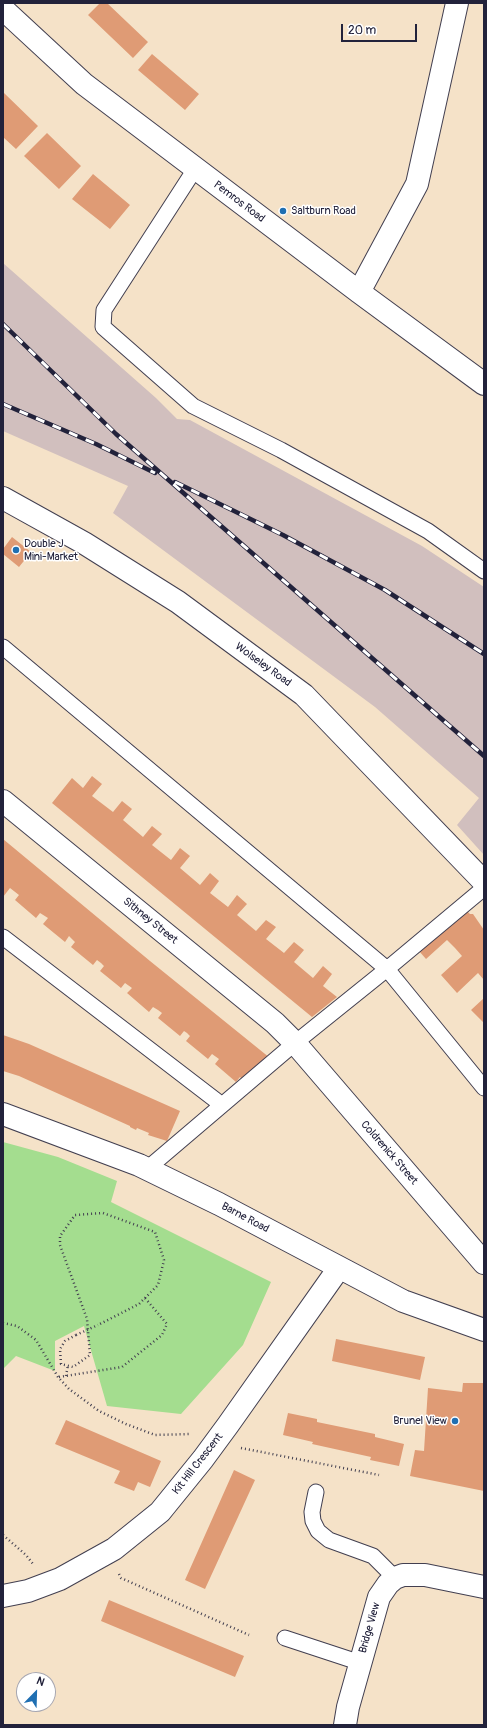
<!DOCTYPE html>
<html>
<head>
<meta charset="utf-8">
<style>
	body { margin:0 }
	#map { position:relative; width:487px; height:1728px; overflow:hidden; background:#f5e2c8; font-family:Pangolin,sans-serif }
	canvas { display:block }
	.frame { position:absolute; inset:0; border:4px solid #22223b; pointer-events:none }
	.north { position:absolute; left:16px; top:1672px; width:40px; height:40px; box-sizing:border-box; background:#fff; border:1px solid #a7a7b1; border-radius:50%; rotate:23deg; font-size:11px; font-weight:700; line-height:16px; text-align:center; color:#22223b }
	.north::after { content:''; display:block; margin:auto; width:14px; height:18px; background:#1f6fb2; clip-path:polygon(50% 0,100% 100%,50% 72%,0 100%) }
	.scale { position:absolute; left:341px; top:24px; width:76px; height:18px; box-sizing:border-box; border:2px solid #22223b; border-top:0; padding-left:5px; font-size:12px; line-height:14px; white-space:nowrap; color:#22223b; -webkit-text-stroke:3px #fff; paint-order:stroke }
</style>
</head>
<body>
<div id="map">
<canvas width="487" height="1728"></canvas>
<div class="frame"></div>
<div class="north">N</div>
<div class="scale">20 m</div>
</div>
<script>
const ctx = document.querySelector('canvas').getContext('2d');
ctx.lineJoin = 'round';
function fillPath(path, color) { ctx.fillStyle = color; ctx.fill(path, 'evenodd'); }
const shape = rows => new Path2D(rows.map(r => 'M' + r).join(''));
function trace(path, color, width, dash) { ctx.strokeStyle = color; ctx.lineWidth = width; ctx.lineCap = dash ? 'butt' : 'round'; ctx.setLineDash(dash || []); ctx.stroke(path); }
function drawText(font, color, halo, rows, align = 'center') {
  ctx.font = font + ' Pangolin,sans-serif'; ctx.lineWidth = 3; ctx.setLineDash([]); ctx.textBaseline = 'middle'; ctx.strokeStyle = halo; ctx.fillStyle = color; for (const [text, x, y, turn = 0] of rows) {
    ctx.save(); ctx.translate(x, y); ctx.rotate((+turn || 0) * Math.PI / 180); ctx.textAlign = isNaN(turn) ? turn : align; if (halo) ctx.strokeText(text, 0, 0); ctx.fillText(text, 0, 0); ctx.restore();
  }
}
fillPath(shape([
	[3,263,156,398,177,419,190,420,422,546,484,587,484,855,457,825,479,798,375,707,113,513,128,486,3,431]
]), '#d1bfbe');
fillPath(shape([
	[3,1142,58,1157,117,1181,111,1202,271,1282,243,1345,181,1414,107,1406,84,1326,55,1341,55,1371,16,1356,3,1369]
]), '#a4dd8f');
fillPath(shape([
	[100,3,107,3,148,42,133,58,88,15],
	[152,54,199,94,185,110,138,70],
	[3,92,38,126,16,149,3,137],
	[47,133,81,166,59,189,24,156],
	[93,174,130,205,110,229,72,199],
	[12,537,31,552,19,567,3,554,3,549],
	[92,776,102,784,92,796,113,812,122,801,132,809,123,820,143,837,152,826,162,834,152,845,171,860,180,848,190,856,180,868,200,885,210,873,219,881,210,893,228,907,237,895,247,904,237,915,256,931,266,920,276,927,266,939,284,953,294,942,304,950,294,962,313,978,323,966,332,974,323,986,337,997,312,1017,52,803,72,778,83,788],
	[3,839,150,961,270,1058,243,1080,240,1077,236,1082,215,1064,219,1059,212,1054,208,1059,186,1041,190,1036,187,1033,184,1031,180,1036,158,1018,162,1013,158,1010,153,1007,149,1012,127,993,132,988,125,983,121,988,100,971,104,966,101,963,97,960,93,965,71,947,75,942,69,936,65,942,43,924,48,918,40,913,36,918,15,900,19,895,10,888,3,897],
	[465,909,470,914,473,914,484,930,484,980,478,973,457,993,441,975,462,956,455,948,447,940,426,959,419,951],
	[484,998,484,1023,471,1010],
	[3,1035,29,1044,180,1111,167,1141,148,1135,149,1133,137,1128,136,1130,130,1127,130,1126,19,1076,3,1071],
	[336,1339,425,1357,420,1380,332,1361],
	[463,1383,484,1383,484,1491,410,1476,415,1450,424,1451,428,1388,462,1392],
	[288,1413,317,1419,317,1422,375,1434,375,1437,404,1444,399,1466,370,1460,371,1457,312,1444,313,1442,283,1435],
	[66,1420,161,1461,150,1487,138,1482,134,1491,114,1483,120,1471,55,1444],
	[234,1470,255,1480,205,1589,185,1580],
	[109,1600,244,1656,235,1677,101,1621]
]), '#df9b75');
const service = shape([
	[195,169,104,310,103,327,193,406,281,450,428,531,484,571],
	[3,647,387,969,484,1088],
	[3,937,222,1105],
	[147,1169,295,1043,387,969,484,888],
	[316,1492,312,1512,313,1521,318,1531,329,1540,373,1556,395,1578],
	[285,1638,361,1663]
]);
const minor = shape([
	[3,9,84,84,359,292,484,384],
	[359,292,417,184,457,3],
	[3,498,84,543,178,602,304,695,484,882],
	[3,801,275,1023,295,1043,484,1263],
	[3,1114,139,1165,219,1204,403,1301,484,1330],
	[3,1596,28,1591,60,1579,114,1549,160,1512,203,1459,228,1425,339,1268],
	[345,1725,348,1707,379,1597,388,1584,395,1578,403,1575,425,1575,484,1587]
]);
trace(service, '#423f50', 17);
trace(minor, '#423f50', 24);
trace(shape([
	[3,1323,17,1326,36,1340,58,1377,69,1389,99,1411,126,1424,155,1435,191,1434],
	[76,1335,65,1341,60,1349,61,1364,73,1367,90,1355,87,1319,60,1245,60,1236,75,1215,103,1213,155,1232,164,1260,158,1285,139,1304,98,1325],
	[66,1376,68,1365],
	[59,1377,122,1367,162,1335,167,1324,145,1298],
	[241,1448,379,1475],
	[3,1535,26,1555,33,1564],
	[119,1574,121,1578,249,1635]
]), '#423f50', 2.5, [1, 3]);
trace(service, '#fff', 15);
trace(minor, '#fff', 22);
const rail = shape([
	[3,324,116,434,484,756],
	[3,404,96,444,155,473],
	[175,482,283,535,385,590,484,654]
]);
trace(rail, '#22223b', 4.5);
trace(rail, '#fff', 3, [9]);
trace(shape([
	[76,1335,98,1325]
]), '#423f50', 2.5, [1, 3]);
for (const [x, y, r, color] of [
	[283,211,4,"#1f6fb2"],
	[16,550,4,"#1f6fb2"],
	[455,1421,4,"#1f6fb2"]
]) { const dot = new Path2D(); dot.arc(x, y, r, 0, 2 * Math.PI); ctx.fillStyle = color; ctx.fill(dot); trace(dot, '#fff', 1.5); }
drawText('11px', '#22223b', '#fff', [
	["Pemros Road",239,202,37],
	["Wolseley Road",263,665,36],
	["Sithney Street",150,921,39],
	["Coldrenick Street",389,1153,49],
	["Barne Road",245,1218,28],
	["Kit Hill Crescent",198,1464,-52],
	["Bridge View",370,1628,-74]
]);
drawText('11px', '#22223b', '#fff', [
	["Saltburn Road",291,211],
	["Double J",24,544],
	["Mini-Market",24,557],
	["Brunel View",447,1421,"right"]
], 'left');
</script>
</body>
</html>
